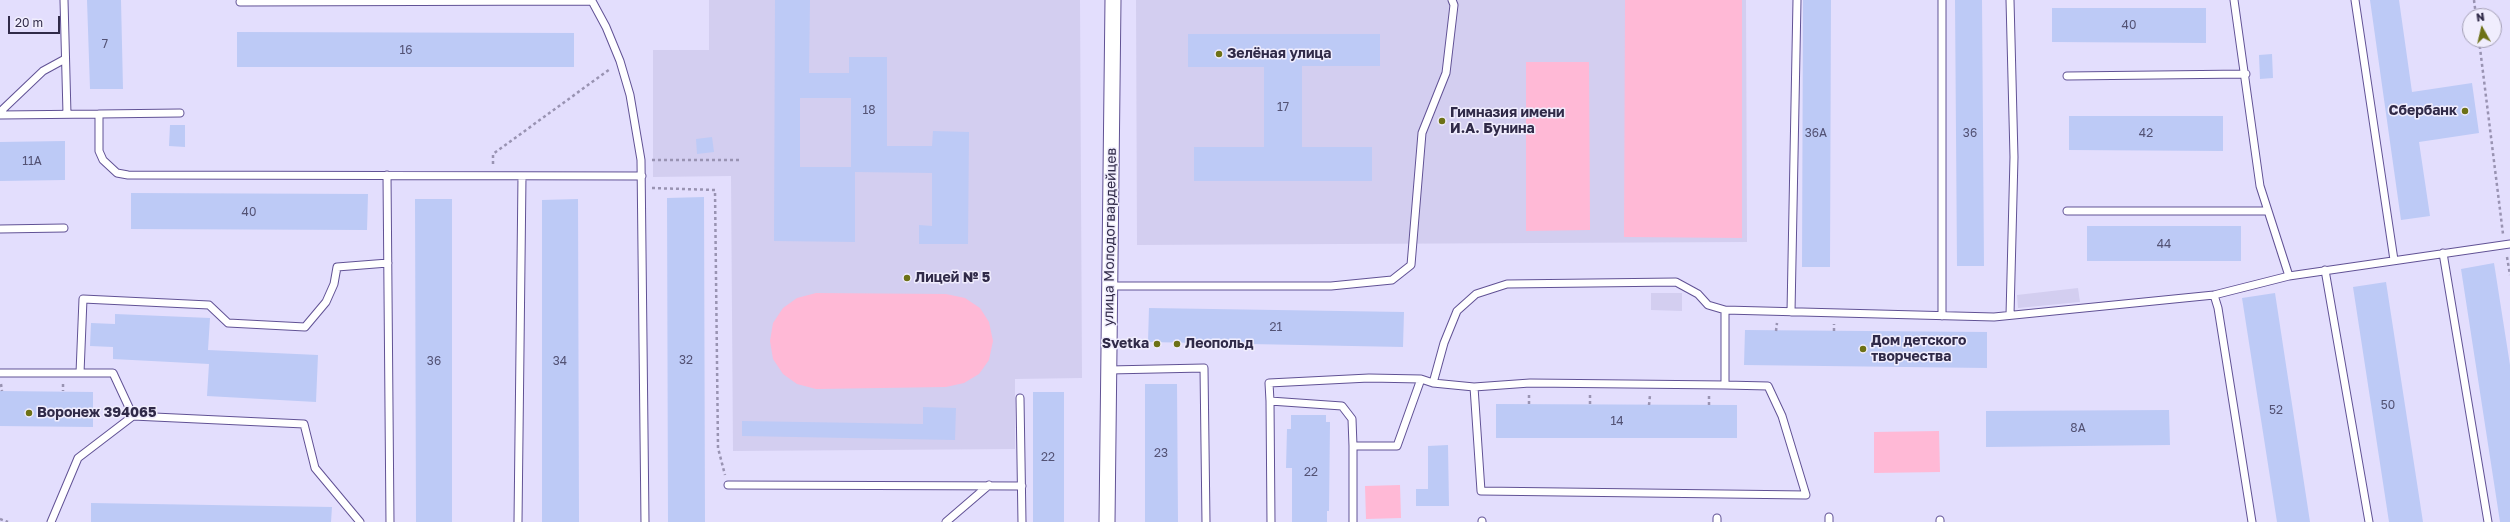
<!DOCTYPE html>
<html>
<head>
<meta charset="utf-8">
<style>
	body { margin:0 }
	#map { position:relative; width:2510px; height:522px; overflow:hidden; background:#e3defd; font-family:"Golos Text",sans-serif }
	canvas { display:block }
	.north { position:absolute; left:2462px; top:8px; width:40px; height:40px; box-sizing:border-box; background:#f0edfd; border:1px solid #a39fb5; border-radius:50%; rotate:352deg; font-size:11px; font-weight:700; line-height:16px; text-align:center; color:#302a48 }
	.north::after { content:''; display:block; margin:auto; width:14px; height:18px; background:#6d7116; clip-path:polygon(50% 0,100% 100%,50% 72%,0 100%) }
	.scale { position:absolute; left:8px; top:16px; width:52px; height:18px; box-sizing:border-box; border:2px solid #302a48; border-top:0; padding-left:5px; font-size:12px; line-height:14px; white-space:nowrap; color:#302a48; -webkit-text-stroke:3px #f0edfd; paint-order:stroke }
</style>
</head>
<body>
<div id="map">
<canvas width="2510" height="522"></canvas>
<div class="north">N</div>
<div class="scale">20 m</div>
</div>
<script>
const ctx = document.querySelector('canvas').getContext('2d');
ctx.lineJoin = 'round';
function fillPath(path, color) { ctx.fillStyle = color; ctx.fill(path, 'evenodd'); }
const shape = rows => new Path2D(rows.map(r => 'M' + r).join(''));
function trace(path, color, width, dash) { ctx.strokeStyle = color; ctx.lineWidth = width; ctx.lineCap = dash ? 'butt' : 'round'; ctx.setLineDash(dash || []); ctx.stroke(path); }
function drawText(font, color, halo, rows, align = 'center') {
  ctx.font = font + ' "Golos Text",sans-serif'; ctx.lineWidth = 3; ctx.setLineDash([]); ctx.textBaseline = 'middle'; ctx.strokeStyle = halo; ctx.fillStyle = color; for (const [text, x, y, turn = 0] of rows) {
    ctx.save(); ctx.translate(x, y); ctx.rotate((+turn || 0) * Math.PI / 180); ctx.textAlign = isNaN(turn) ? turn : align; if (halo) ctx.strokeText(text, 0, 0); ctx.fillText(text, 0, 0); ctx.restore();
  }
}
fillPath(shape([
	[709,0,1080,0,1082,378,1015,379,1015,449,733,451,731,176,653,177,653,50,709,50],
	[1136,0,1746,0,1747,242,1137,245],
	[2078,288,2080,302,2018,308,2017,295],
	[1651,293,1682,293,1682,311,1651,310]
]), '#d3cef0');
fillPath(shape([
	[1625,0,1742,0,1742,238,1624,237],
	[1526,62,1589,62,1590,230,1526,231],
	[816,293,946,294,965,298,980,308,989,322,993,341,989,360,979,374,964,383,946,387,816,389,797,384,783,374,773,359,770,341,773,323,783,308,797,298],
	[1939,431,1940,472,1874,473,1874,432],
	[1400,485,1401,518,1366,519,1365,486]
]), '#ffb9d6');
fillPath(shape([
	[87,0,121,0,123,89,90,89],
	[775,0,810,0,809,73,849,73,849,57,887,57,887,146,932,146,933,131,969,132,968,244,919,244,919,225,932,226,932,173,855,172,855,242,774,241],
	[800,98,851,98,851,167,800,167],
	[1803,0,1831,0,1830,267,1802,267],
	[1955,0,1982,0,1984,266,1957,266],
	[2370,0,2399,0,2412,92,2472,83,2479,133,2419,142,2430,216,2401,220],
	[2052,8,2206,8,2206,43,2052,42],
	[237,32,574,33,574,67,237,67],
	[1188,34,1380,34,1380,66,1302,66,1302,147,1372,147,1372,181,1194,181,1194,147,1264,147,1264,67,1188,67],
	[2272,54,2273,78,2260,79,2259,55],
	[2069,116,2223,116,2223,151,2069,150],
	[170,125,185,125,185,147,169,146],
	[712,137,714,152,697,154,696,139],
	[65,141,65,180,0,181,0,142],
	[131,193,368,194,367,230,131,229],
	[704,197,705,522,668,522,667,198],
	[415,199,452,199,452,522,416,522],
	[578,199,579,522,542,522,542,200],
	[2087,226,2241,226,2241,261,2087,261],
	[2494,263,2510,365,2510,522,2500,522,2461,269],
	[2386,282,2423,522,2389,522,2353,287],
	[2275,293,2310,522,2277,522,2242,298],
	[1149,308,1404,312,1403,347,1148,342],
	[115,314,210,318,208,350,318,355,316,402,207,396,209,364,113,359,113,347,90,346,91,323,115,324],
	[1745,330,1987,332,1987,368,1744,365],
	[1145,384,1177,384,1178,522,1145,522],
	[0,391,93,392,93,427,0,426],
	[1033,392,1064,392,1064,522,1033,522],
	[1496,404,1737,405,1737,438,1496,438],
	[923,407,956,408,955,440,742,436,742,421,923,424],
	[2169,410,2170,445,1986,447,1986,411],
	[1291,415,1326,415,1326,422,1330,422,1329,511,1327,511,1327,522,1292,522,1292,468,1286,468,1287,429,1291,429],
	[1448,445,1449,506,1416,506,1416,489,1428,489,1428,446],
	[91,503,332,507,331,522,91,522]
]), '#bdcaf6');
const lane = shape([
	[64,0,67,114],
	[2234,0,2260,186,2289,276],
	[2355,0,2394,260],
	[240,2,592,1,606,27,620,61,630,95,641,160,645,522],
	[2067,76,2246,74],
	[0,112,43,71,65,59],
	[99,114,180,113],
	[0,115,99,114,99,151,103,160,117,173,128,175,642,176],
	[387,175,390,522],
	[2067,211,2268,211],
	[0,229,64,228],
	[2443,253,2488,522],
	[2325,270,2369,522],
	[1109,286,1331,286,1392,280,1411,265,1422,133,1446,73,1454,5,1452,0],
	[2214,295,2218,308,2252,522],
	[1791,312,1797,0],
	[2010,315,2014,157,2010,0],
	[1942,316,1942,0],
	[1109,370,1204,368,1206,522],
	[0,373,113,373,133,416,304,424,315,468,360,522],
	[80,373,83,299,209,305,228,323,305,327,326,302,334,284,337,267,388,263],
	[1433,383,1444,343,1457,311,1476,294,1507,284,1676,282,1698,294,1708,305,1725,310],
	[1474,387,1481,491,1806,495,1782,416,1768,386,1725,385],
	[1020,398,1022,522],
	[1270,401,1269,383,1369,378,1421,379,1433,383,1474,387,1530,383,1725,385,1725,310,1994,317,2214,295,2289,276,2510,244],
	[728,485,1022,486],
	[1829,517,1829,522],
	[1940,520,1940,522],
	[51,522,78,458,133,416],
	[518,522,522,176],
	[946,522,989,485],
	[1271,522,1270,401,1342,406,1352,419,1353,446],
	[1353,522,1353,446,1397,446,1421,379],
	[1482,522,1482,521],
	[1717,522,1717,518]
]);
const street = shape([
	[1107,522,1113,0]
]);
trace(lane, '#615295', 9);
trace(street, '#615295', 17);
trace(shape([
	[2474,0,2476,16],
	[2479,40,2503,234],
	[652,160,741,160],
	[493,164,493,154,610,69],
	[652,188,715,190,718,448,725,475],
	[2507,257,2510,275],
	[1776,331,1777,323],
	[1834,331,1834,324],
	[1,384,2,391],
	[63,384,63,391],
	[1590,395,1590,405],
	[1529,404,1529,395],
	[1649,405,1650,395],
	[1709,405,1709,395],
	[0,519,8,522]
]), '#9993b2', 2.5, [3, 3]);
trace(lane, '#fff', 7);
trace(street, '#fff', 15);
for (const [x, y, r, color] of [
	[1219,54,4,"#6d7116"],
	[2465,111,4,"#6d7116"],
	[1442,121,4,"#6d7116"],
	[907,278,4,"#6d7116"],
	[1157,344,4,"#6d7116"],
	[1177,344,4,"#6d7116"],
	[1863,349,4,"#6d7116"],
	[29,413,4,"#6d7116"]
]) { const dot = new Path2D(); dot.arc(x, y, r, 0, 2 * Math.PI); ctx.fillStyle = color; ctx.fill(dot); trace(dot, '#f0edfd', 1.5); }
drawText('12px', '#535274', null, [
	["40",2129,25],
	["7",105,44],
	["16",406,50],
	["17",1283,107],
	["18",869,110],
	["36А",1816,133],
	["36",1970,133],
	["42",2146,133],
	["11А",32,161],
	["40",249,212],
	["44",2164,244],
	["21",1276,327],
	["32",686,360],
	["36",434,361],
	["34",560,361],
	["50",2388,405],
	["52",2276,410],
	["14",1617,421],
	["8А",2078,428],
	["23",1161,453],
	["22",1048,457],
	["22",1311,472]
]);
drawText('bold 14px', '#302a48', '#f0edfd', [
	["Зелёная улица",1227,54],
	["Сбербанк",2457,111,"right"],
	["Гимназия имени",1450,113],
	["И.А. Бунина",1450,129],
	["Лицей № 5",915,278],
	["Дом детского",1871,341],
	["творчества",1871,357],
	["Svetka",1149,344,"right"],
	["Леопольд",1185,344],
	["Воронеж 394065",37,413]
], 'left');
drawText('14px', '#302a48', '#f0edfd', [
	["улица Молодогвардейцев",1110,237,-89]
]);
</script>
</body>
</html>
